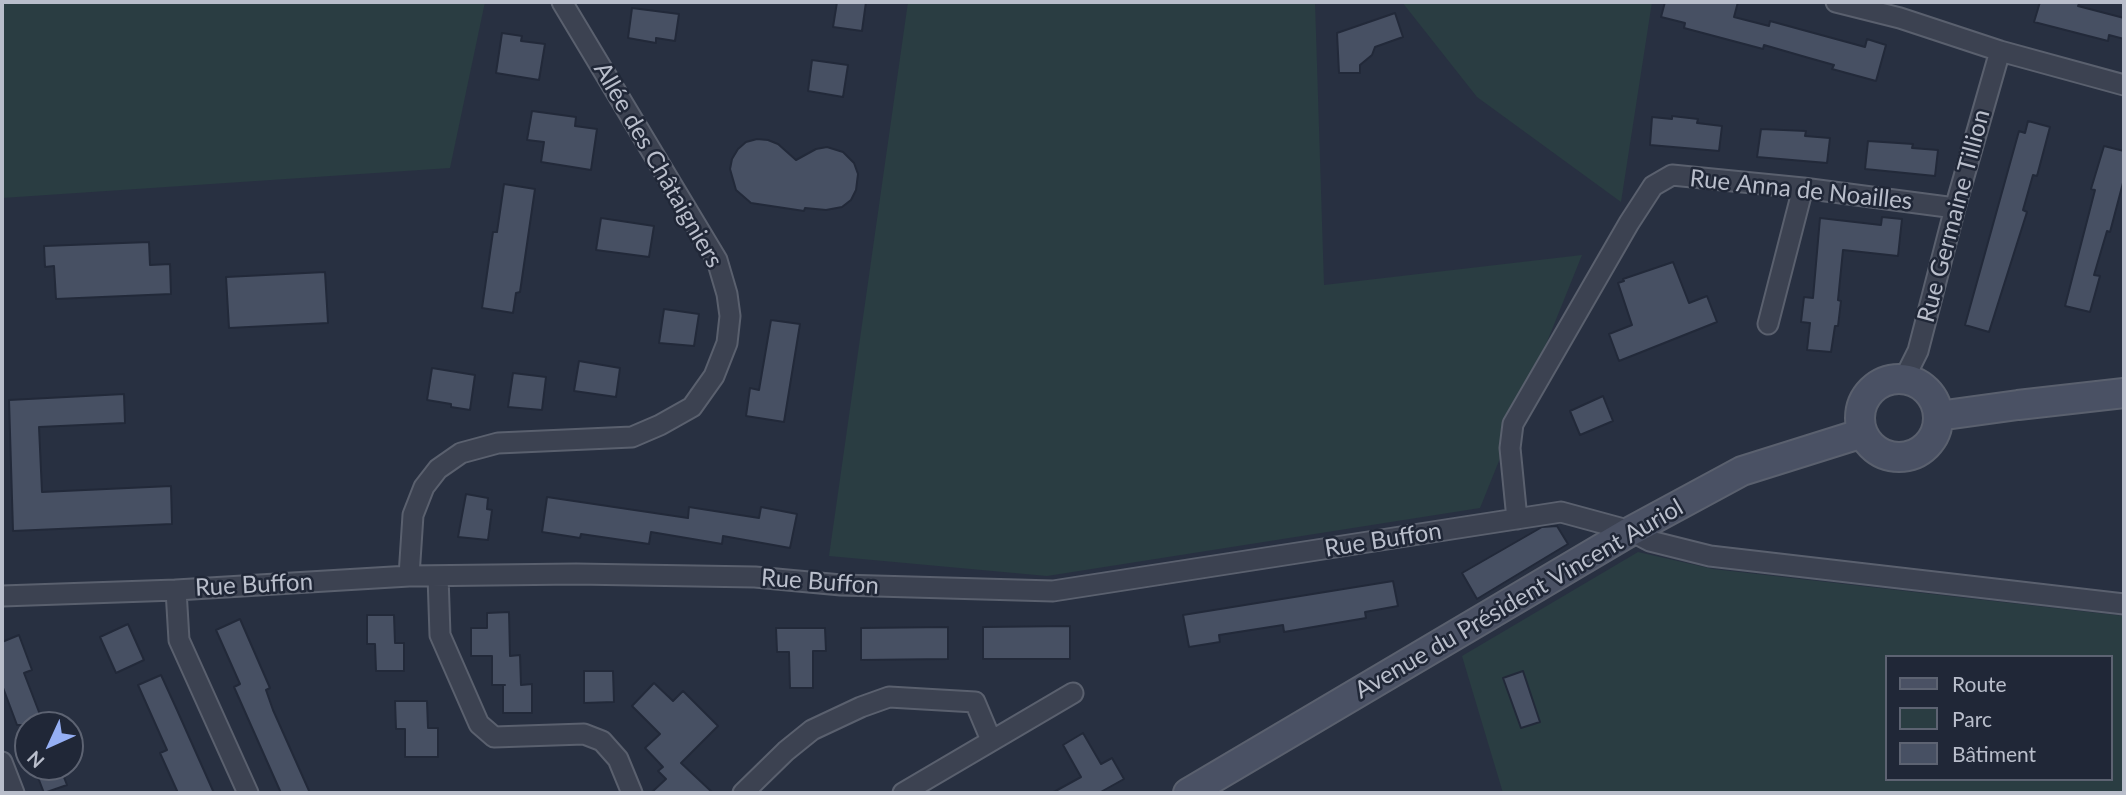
<!DOCTYPE html>
<html>
<head>
<meta charset="utf-8">
<style>
	body { margin:0 }
	#map { position:relative; width:2126px; height:795px; overflow:hidden; background:#283041; font-family:Lato,sans-serif }
	canvas { display:block }
	.frame { position:absolute; inset:0; border:4px solid #b9becb; pointer-events:none }
	.legend { position:absolute; left:1885px; top:655px; width:228px; height:126px; box-sizing:border-box; background:#202737; border:2px solid #5d6372; margin:0; padding:9px 12px; list-style:none; font-size:21px; color:#b9becb }
	.legend li { display:flex; align-items:center; gap:14px; height:35px }
	.legend b { width:35px; border:2px solid #5d6372 }
	.north { position:absolute; left:14px; top:711px; width:70px; height:70px; box-sizing:border-box; background:#202737; border:2px solid #5d6372; border-radius:50%; rotate:225deg; font-size:19px; font-weight:700; line-height:28px; text-align:center; color:#b9becb }
	.north::after { content:''; display:block; margin:auto; width:24px; height:32px; background:#95aff4; clip-path:polygon(50% 0,100% 100%,50% 72%,0 100%) }
</style>
</head>
<body>
<div id="map">
<canvas width="2126" height="795"></canvas>
<div class="frame"></div>
<ul class="legend">
<li><b style="height:9px;background:#4a5164"></b>Route</li>
<li><b style="height:19px;background:#2a3d42"></b>Parc</li>
<li><b style="height:19px;background:#475063"></b>Bâtiment</li>
</ul>
<div class="north">N</div>
</div>
<script>
const ctx = document.querySelector('canvas').getContext('2d');
ctx.lineJoin = 'round';
function fillPath(path, color) { ctx.fillStyle = color; ctx.fill(path, 'evenodd'); }
const shape = rows => new Path2D(rows.map(r => 'M' + r).join(''));
function trace(path, color, width, dash) { ctx.strokeStyle = color; ctx.lineWidth = width; ctx.lineCap = dash ? 'butt' : 'round'; ctx.setLineDash(dash || []); ctx.stroke(path); }
function drawText(font, color, halo, rows, align = 'center') {
  ctx.font = font + ' Lato,sans-serif'; ctx.lineWidth = 5; ctx.setLineDash([]); ctx.textBaseline = 'middle'; ctx.strokeStyle = halo; ctx.fillStyle = color; for (const [text, x, y, turn = 0] of rows) {
    ctx.save(); ctx.translate(x, y); ctx.rotate((+turn || 0) * Math.PI / 180); ctx.textAlign = isNaN(turn) ? turn : align; if (halo) ctx.strokeText(text, 0, 0); ctx.fillText(text, 0, 0); ctx.restore();
  }
}
fillPath(shape([
	[2,2,485,2,450,168,2,198],
	[908,2,1315,2,1324,285,1582,255,1480,508,1047,576,829,556],
	[1402,2,1652,2,1621,202,1477,97],
	[1638,552,1713,569,2124,616,2124,793,1503,793,1462,656],
	[1886,657,2110,657,2110,779,1886,779]
]), '#2a3d42');
const building = shape([
	[837,2,866,2,862,31,833,27,837,2],
	[1665,2,1738,2,1734,17,1769,26,1770,21,1865,47,1867,39,1886,45,1876,81,1832,69,1834,65,1809,58,1764,45,1763,49,1684,28,1685,23,1661,17,1665,2],
	[2040,2,2080,2,2078,6,2124,18,2124,39,2109,35,2108,41,2034,22,2040,2],
	[632,8,679,14,675,41,656,38,656,43,628,38,632,8],
	[1395,13,1403,37,1375,47,1372,55,1360,65,1360,73,1339,73,1337,33,1395,13],
	[502,33,522,36,521,41,545,44,539,80,496,73,502,33],
	[812,60,848,65,843,97,808,91,812,60],
	[532,111,576,117,575,126,597,129,591,170,541,162,544,142,527,140,532,111],
	[1672,116,1698,119,1697,123,1722,126,1719,151,1650,145,1652,117,1672,119,1672,116],
	[2028,121,2050,127,2037,176,2033,175,2023,210,2027,212,1989,332,1965,325,2019,131,2025,133,2028,121],
	[1761,129,1806,131,1805,136,1830,138,1827,163,1757,157,1761,129],
	[757,139,768,140,778,144,796,160,816,149,827,147,843,152,854,163,858,174,856,190,851,200,842,207,826,210,805,208,804,211,751,203,736,190,730,169,732,159,738,149,746,142,757,139],
	[1868,141,1913,144,1912,148,1938,150,1935,176,1865,169,1868,141],
	[2104,146,2124,151,2124,179,2110,232,2107,231,2094,275,2100,276,2090,312,2065,306,2095,190,2091,189,2104,146],
	[504,184,535,189,520,292,516,293,513,313,482,308,493,232,497,232,504,184],
	[1882,217,1902,219,1898,256,1843,250,1838,300,1841,301,1838,326,1835,326,1831,352,1807,350,1810,323,1801,322,1804,297,1813,298,1820,218,1881,225,1882,217],
	[601,218,654,226,649,257,596,250,601,218],
	[149,242,150,265,170,264,171,294,56,299,54,266,45,267,44,246,149,242],
	[1673,262,1689,303,1707,296,1717,322,1619,361,1609,334,1632,325,1618,283,1624,281,1623,279,1673,262],
	[325,272,328,323,229,328,226,277,325,272],
	[664,309,699,314,694,346,659,343,664,309],
	[771,320,800,324,784,422,746,416,750,388,759,390,771,320],
	[579,361,620,368,616,397,574,391,579,361],
	[432,368,475,375,470,410,451,407,451,404,427,400,432,368],
	[513,373,546,377,542,410,508,407,513,373],
	[124,394,125,423,39,427,42,492,171,486,172,524,13,531,9,400,124,394],
	[1603,396,1613,421,1580,435,1570,411,1603,396],
	[466,494,488,498,487,509,492,510,488,540,458,537,466,494],
	[547,497,688,518,689,507,759,518,761,507,797,514,790,548,723,536,722,544,651,532,649,544,581,534,580,538,542,532,547,497],
	[1557,526,1568,544,1477,599,1462,573,1542,527,1557,526],
	[1393,581,1398,606,1365,612,1366,618,1284,632,1283,625,1219,635,1220,642,1189,647,1183,615,1393,581],
	[509,612,510,656,520,655,521,685,532,684,532,713,503,713,503,685,505,685,492,685,492,656,471,656,471,628,487,628,487,613,509,612],
	[367,615,394,615,395,643,404,643,404,671,376,671,375,644,367,644,367,615],
	[240,619,270,688,266,690,273,710,310,793,281,793,234,687,240,684,216,630,240,619],
	[128,624,144,660,116,673,100,637,128,624],
	[1070,626,1070,659,983,659,983,627,1070,626],
	[948,627,948,659,861,660,861,628,948,627],
	[776,628,825,628,826,651,813,651,813,688,790,688,789,652,777,652,776,628],
	[19,635,32,670,24,673,44,725,17,725,2,685,2,642,19,635],
	[584,671,613,671,614,702,584,703,584,671],
	[1523,671,1540,722,1521,728,1503,678,1523,671],
	[161,675,177,710,214,793,178,793,160,753,167,750,138,685,161,675],
	[654,683,673,701,683,691,718,726,681,763,713,793,651,793,666,779,658,771,663,767,645,748,660,734,632,706,654,683],
	[395,701,427,701,428,728,438,728,438,757,405,757,405,729,396,729,395,701],
	[1083,733,1101,764,1112,758,1124,779,1099,793,1052,793,1081,777,1063,745,1083,733],
	[34,767,60,767,67,785,44,793,34,767]
]);
fillPath(building, '#475063');
trace(building, '#222939', 2);
const minor = shape([
	[1836,2,1900,18,2000,51,2124,85],
	[1768,324,1803,188],
	[1904,379,1918,351,1955,208,2000,51],
	[1517,519,1510,448,1513,424,1629,223,1653,186,1672,175,1803,188,1955,208],
	[409,576,413,515,424,487,438,469,461,453,498,443,632,437,660,425,692,407,714,376,727,343,730,316,727,294,717,260,562,2],
	[438,576,440,635,479,724,494,737,584,734,602,741,618,759,632,793],
	[176,590,179,640,248,793],
	[2,596,176,590,409,576,576,574,755,577,841,585,1053,591,1561,512,1631,531,1650,541,1710,556,2124,604],
	[2,762,14,793],
	[743,793,786,751,812,730,861,707,889,697,975,702,991,740],
	[903,793,1073,693]
]);
const secondary = shape([
	'1860 418a39 39 0 1 1 78 0a39 39 0 1 1-78 0Z',
	[1938,416,2018,405,2124,393],
	[1188,793,1631,531,1742,471,1863,433]
]);
trace(minor, '#5a606e', 23);
trace(secondary, '#5a606e', 32);
trace(minor, '#3c4251', 19);
trace(secondary, '#4a5164', 28);
drawText('24px', '#b9becb', '#202737', [
	["Allée des Châtaigniers",658,165,60],
	["Rue Anna de Noailles",1801,190,6],
	["Rue Germaine Tillion",1954,216,-75],
	["Rue Buffon",1383,540,-9],
	["Rue Buffon",820,582,4],
	["Rue Buffon",254,585,-3],
	["Avenue du Président Vincent Auriol",1519,599,-30]
]);
</script>
</body>
</html>
